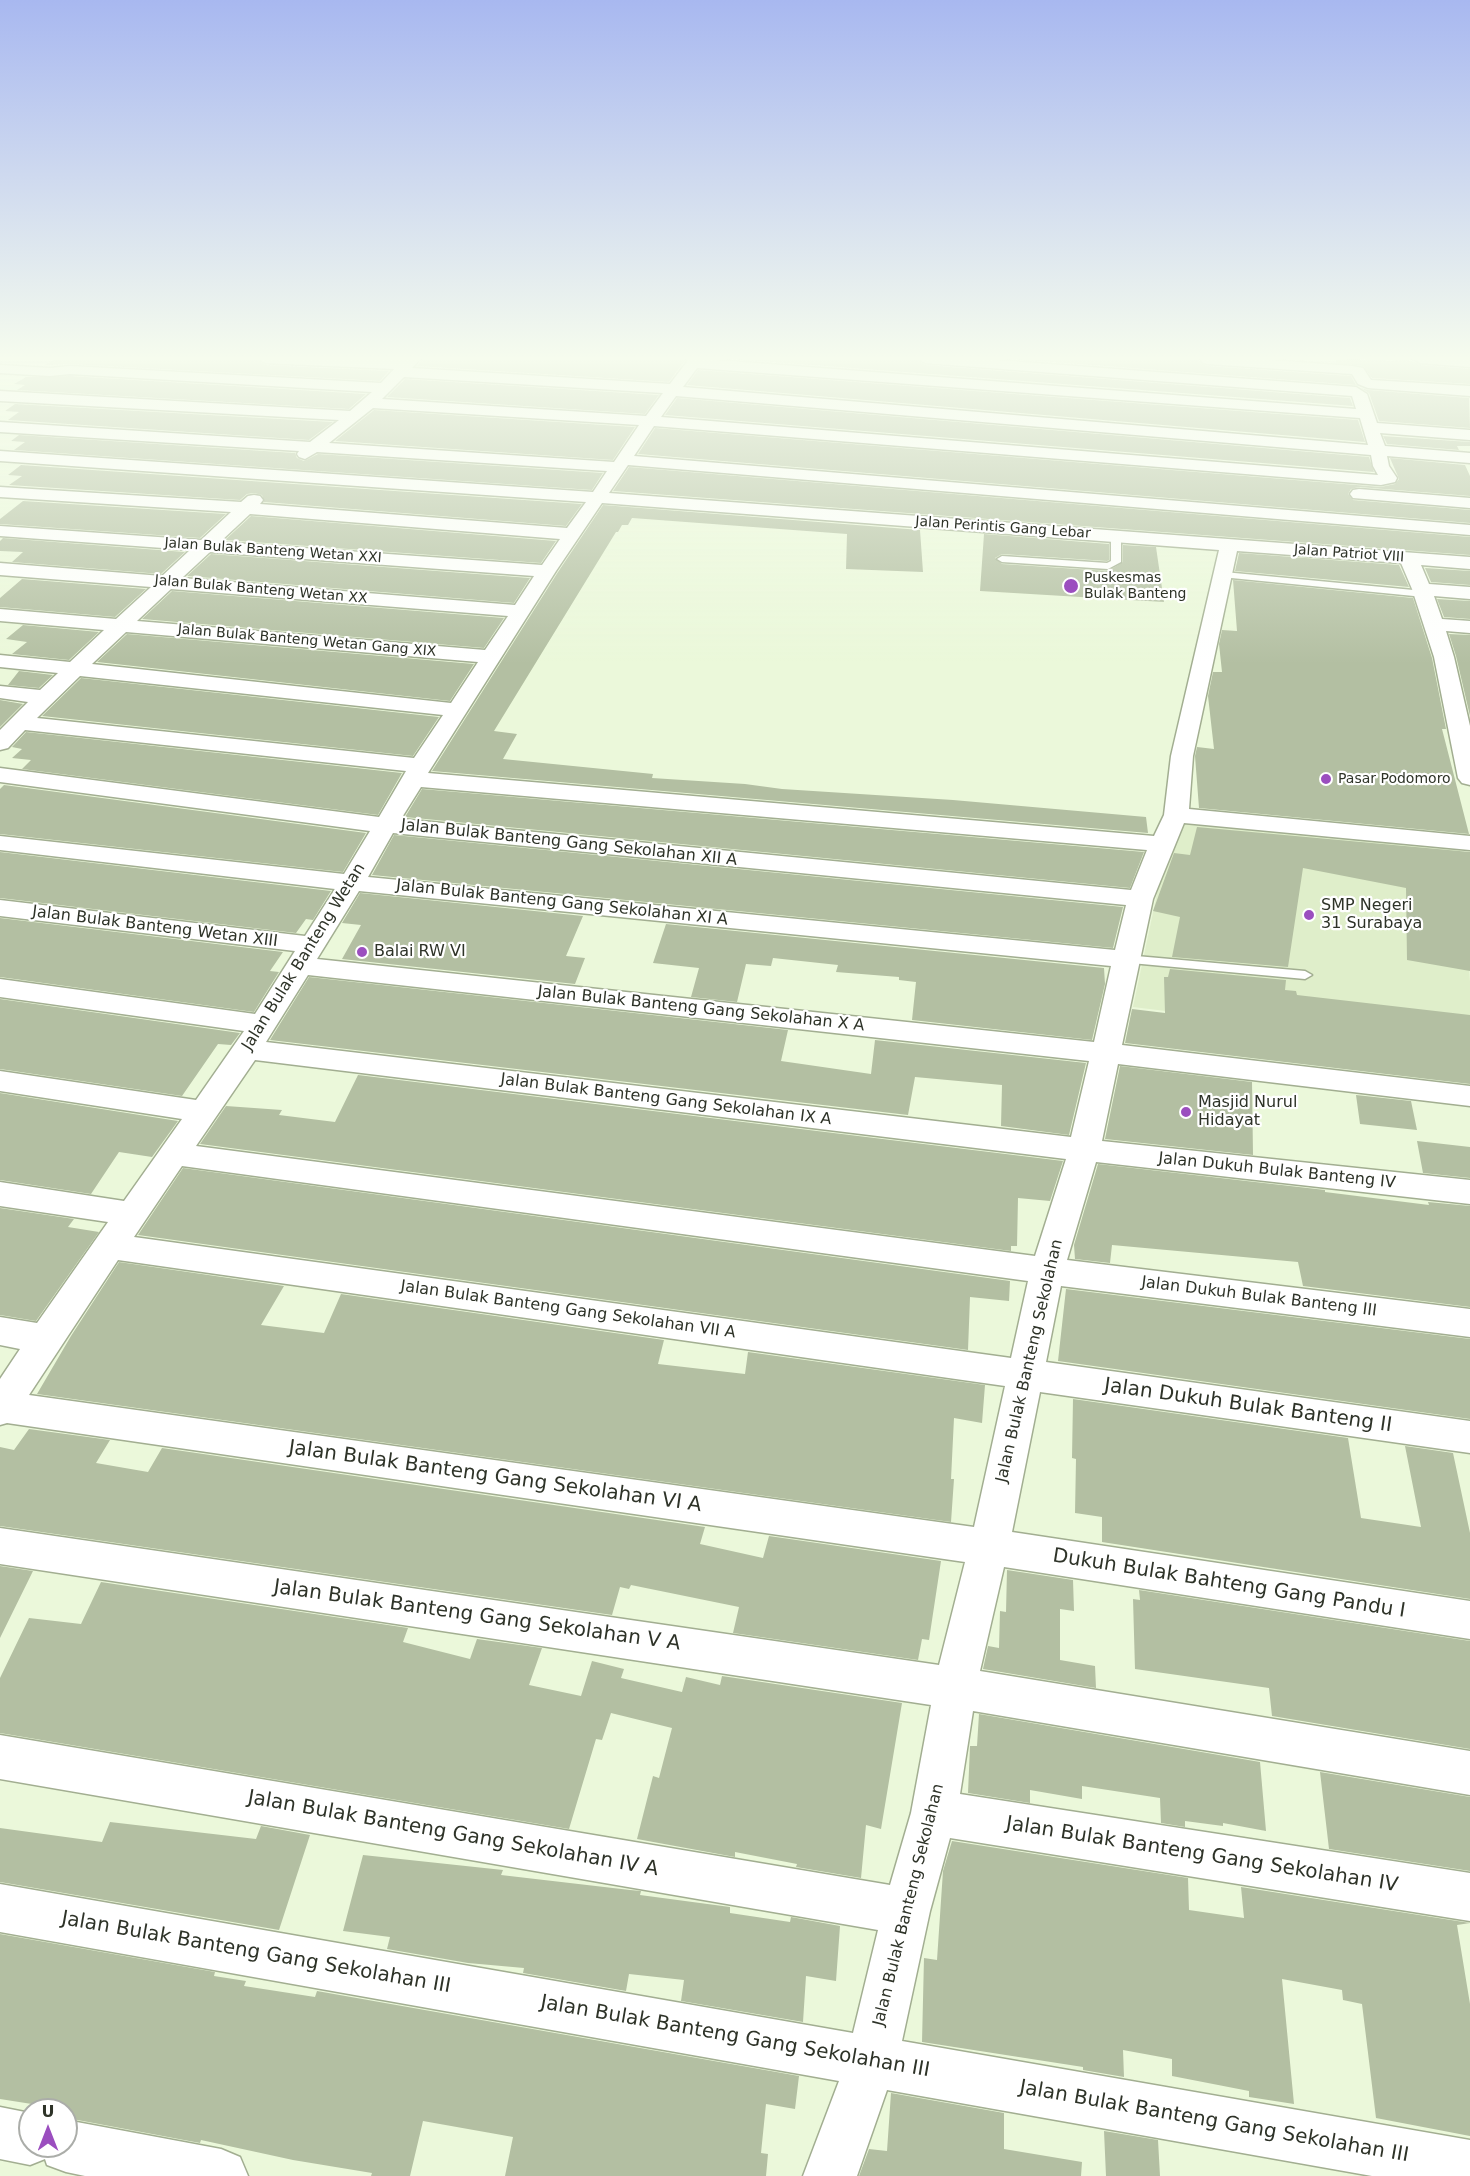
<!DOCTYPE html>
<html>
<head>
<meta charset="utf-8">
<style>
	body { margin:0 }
	#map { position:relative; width:1470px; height:2176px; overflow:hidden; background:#ebf8da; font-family:"DejaVu Sans",sans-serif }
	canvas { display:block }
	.north { position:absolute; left:18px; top:2098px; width:60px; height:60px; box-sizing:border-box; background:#fff; border:2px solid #abada9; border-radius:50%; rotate:0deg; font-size:16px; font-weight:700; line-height:24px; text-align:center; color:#2e3328 }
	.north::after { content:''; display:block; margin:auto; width:21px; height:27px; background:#9b4ebf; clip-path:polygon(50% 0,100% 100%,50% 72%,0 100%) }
</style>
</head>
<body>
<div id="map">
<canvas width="1470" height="2176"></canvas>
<div class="north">U</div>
</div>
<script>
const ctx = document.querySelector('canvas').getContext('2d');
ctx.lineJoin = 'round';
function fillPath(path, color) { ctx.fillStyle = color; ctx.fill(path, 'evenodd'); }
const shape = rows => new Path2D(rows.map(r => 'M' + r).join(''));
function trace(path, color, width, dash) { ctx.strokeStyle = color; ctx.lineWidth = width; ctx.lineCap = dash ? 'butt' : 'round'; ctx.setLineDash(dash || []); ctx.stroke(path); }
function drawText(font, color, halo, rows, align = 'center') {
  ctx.font = font + ' "DejaVu Sans",sans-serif'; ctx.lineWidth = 4.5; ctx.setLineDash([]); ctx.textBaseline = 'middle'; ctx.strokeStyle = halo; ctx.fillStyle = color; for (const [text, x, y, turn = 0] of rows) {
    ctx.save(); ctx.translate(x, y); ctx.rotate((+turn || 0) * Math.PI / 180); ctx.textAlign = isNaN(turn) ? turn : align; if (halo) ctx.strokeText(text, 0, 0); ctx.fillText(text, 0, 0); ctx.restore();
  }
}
fillPath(shape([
	[1173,818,1460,847,1470,982,1470,1048,1133,1007]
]), '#dfeeca');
fillPath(shape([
	[55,359,256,359,265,365,389,371,380,381,70,364,45,365],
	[422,359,686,359,669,382,417,366],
	[733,359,916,359,925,365,1350,398,1353,406],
	[1013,359,1199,359,1201,364,1208,366,1351,376,1356,385],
	[1335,359,1412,361,1420,365,1470,369,1470,384,1372,378,1363,366,1336,363],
	[698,370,1358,420,1365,442,687,385],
	[70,376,366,394,349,409,17,390,25,385,14,384,26,377],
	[405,379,659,395,645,414,387,397],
	[1361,388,1368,390,1469,398,1470,428,1379,421,1369,393],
	[677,398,1369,457,1374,472,665,415],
	[15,404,333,422,309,440,8,420,19,412,5,411],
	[374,410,635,427,613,460,335,441],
	[655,428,1381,487,1395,484,1399,479,1390,458,1465,465,1470,476,1470,496,1359,487,1351,489,1348,494,1353,500,1470,510,1470,523,638,454],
	[19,435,295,453,297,458,304,461,318,454,603,473,592,490,14,450,25,442,11,441],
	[1383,436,1470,442,1470,446,1457,446,1459,450,1387,444],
	[21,465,582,504,566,526,264,502,262,495,254,493,247,494,240,500,9,485,22,476,8,475],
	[629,467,1470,537,1470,555,613,491],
	[23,501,226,514,200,538,0,524,0,519],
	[603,505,920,530,923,572,846,569,847,534,632,518,628,525,622,525,618,532,616,532,494,731,517,734,503,759,653,774,652,778,745,784,782,789,953,800,1146,817,1148,833,432,771,558,572],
	[251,516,556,541,541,563,225,540],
	[984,534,1109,544,1109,560,1107,561,1002,554,995,558,1002,564,1108,571,1123,562,1123,545,1156,547,1164,602,980,591],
	[3,538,185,552,161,574,12,562,23,552,0,551,0,541],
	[1239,553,1399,565,1409,587,1235,571],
	[211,554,530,578,514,603,187,576],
	[1425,568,1470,571,1470,585,1431,582],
	[22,579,146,589,115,617,0,607,0,598],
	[1233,580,1413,598,1432,658,1446,729,1442,729,1469,834,1199,808,1195,756,1197,747,1214,749,1208,696,1213,672,1222,672,1219,644,1222,630,1237,631],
	[172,591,504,618,484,648,142,619],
	[1437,599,1470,601,1470,619,1444,617],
	[23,625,99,632,69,660,12,654,27,642,6,639],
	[127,634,474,664,450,701,97,662],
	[1449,634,1470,635,1470,716,1456,656],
	[19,671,53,675,39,688,8,685],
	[81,678,439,717,413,756,42,716],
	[0,700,23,704,0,727],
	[26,732,402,773,378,815,22,769,31,760,12,758,22,749,12,747],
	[4,785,366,833,343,872,0,834,0,789],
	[422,789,1144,852,1130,888,405,817],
	[1197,827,1470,852,1470,971,1407,960,1406,888,1303,868,1288,967,1172,957,1180,917,1153,911,1174,853,1190,855],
	[394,835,1123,907,1113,948,372,875],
	[0,852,331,891,313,920,306,919,296,933,0,898],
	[360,893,583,916,566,956,585,958,575,984,342,959,361,925,342,923],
	[0,918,283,952,270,971,279,972,254,1012,0,977],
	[666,924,1104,968,1105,984,1092,1040,912,1020,916,982,899,980,899,977,836,972,838,965,773,958,771,966,746,964,737,1002,691,997,699,968,653,963],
	[1170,969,1286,980,1285,990,1296,991,1297,995,1470,1015,1470,1084,1125,1043,1132,1009,1165,1013,1164,977,1168,977],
	[309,977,788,1030,781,1061,871,1074,875,1040,1086,1063,1069,1135,1001,1126,1002,1085,915,1077,908,1115,270,1040],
	[0,999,240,1033,231,1045,218,1044,182,1096,0,1069],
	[1120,1066,1252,1082,1253,1155,1105,1139],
	[358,1075,1063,1161,1050,1201,1018,1198,1017,1246,1011,1246,1011,1251,200,1144,226,1106,282,1110,279,1115,335,1122],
	[0,1093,178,1121,152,1157,119,1152,91,1194,0,1180],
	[1356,1095,1411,1101,1417,1130,1360,1124],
	[1417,1141,1470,1147,1470,1178,1423,1173],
	[1098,1164,1325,1190,1325,1192,1429,1205,1428,1202,1470,1206,1470,1307,1303,1286,1298,1262,1112,1245,1110,1263,1075,1259,1074,1245],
	[183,1168,1010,1281,1009,1301,970,1297,968,1350,138,1235],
	[0,1208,74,1219,68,1227,99,1232,36,1321,0,1315],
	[119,1262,284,1286,261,1325,324,1333,341,1294,664,1340,658,1364,745,1374,748,1352,985,1385,982,1423,954,1418,951,1479,954,1479,951,1522,37,1394,71,1336],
	[1066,1289,1470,1339,1470,1419,1058,1361],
	[1073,1399,1348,1438,1361,1518,1421,1527,1405,1446,1453,1453,1470,1533,1470,1599,1102,1542,1102,1517,1075,1513,1076,1459,1072,1458],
	[29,1429,110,1440,96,1463,148,1472,162,1448,705,1527,700,1544,763,1558,769,1536,941,1561,929,1640,922,1639,918,1660,733,1633,739,1607,631,1585,629,1589,620,1587,612,1615,0,1526,0,1447,14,1450],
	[0,1566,33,1571,0,1638],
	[1007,1570,1073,1580,1074,1611,1060,1609,1060,1660,1095,1666,1096,1688,983,1669,988,1646,999,1648,1000,1611,1006,1612],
	[101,1582,408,1628,403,1642,470,1659,477,1639,542,1648,529,1685,581,1696,592,1661,624,1669,621,1678,682,1692,686,1677,720,1685,722,1676,902,1703,881,1829,866,1825,861,1878,796,1867,797,1864,735,1852,735,1857,637,1839,653,1776,659,1778,672,1728,611,1713,602,1740,596,1739,569,1829,0,1733,0,1678,29,1618,81,1624],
	[1139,1590,1470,1641,1470,1749,1272,1716,1269,1688,1135,1669,1133,1599,1140,1600],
	[979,1714,1260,1762,1266,1831,1223,1823,1223,1826,1185,1821,1185,1827,1161,1823,1160,1798,1082,1786,1082,1799,1030,1790,1030,1803,968,1793,970,1746,977,1746],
	[1320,1772,1470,1797,1470,1871,1329,1849],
	[110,1822,256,1839,261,1826,310,1835,279,1930,0,1882,0,1828,102,1842],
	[952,1841,1188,1878,1189,1910,1244,1918,1241,1887,1470,1923,1457,1925,1470,2004,1470,2136,1376,2118,1362,2004,1343,2000,1342,1990,1282,1979,1294,2104,1249,2097,1249,2091,1172,2076,1172,2059,1123,2050,1124,2077,1083,2070,1083,2067,922,2042,924,1958,937,1960,943,1871],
	[363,1855,503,1870,501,1875,630,1890,641,1891,640,1895,730,1907,730,1913,790,1922,791,1917,840,1926,836,1981,806,1976,803,2022,681,2001,684,1980,629,1974,626,1991,523,1973,524,1968,468,1963,387,1949,390,1937,343,1931],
	[0,1934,215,1972,214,1976,246,1981,244,1986,315,1997,317,1991,799,2076,795,2109,766,2104,761,2153,768,2154,766,2176,505,2176,513,2137,423,2121,410,2176,371,2176,372,2173,293,2160,201,2140,200,2143,67,2118,70,2110,0,2099],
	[891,2093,1004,2113,1004,2149,1082,2162,1081,2176,859,2176,869,2149,887,2151],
	[1104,2131,1158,2140,1160,2176,1106,2176]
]), '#b3bfa2');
const service = shape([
	[1116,534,1121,537,1121,562,1108,569,1002,562,997,559,1002,556,1107,563,1111,561,1111,537,1116,534],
	[1224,572,1424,591,1429,594,1424,597,1221,577,1221,573,1224,572],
	[1125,955,1305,971,1312,975,1305,979,1120,962,1118,959,1120,956,1125,955]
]);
const minor = shape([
	[258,359,420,359,412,368,670,384,689,359,703,359,1356,409,1352,396,925,363,918,359,982,359,1356,387,1367,394,1377,423,1470,430,1470,440,1380,433,1385,446,1470,453,1470,463,1387,456,1389,466,1397,478,1395,482,1381,485,654,426,634,456,1470,525,1470,535,628,465,609,493,1470,557,1470,569,1421,565,1429,584,1470,587,1470,599,1434,596,1442,619,1470,621,1470,633,1446,631,1454,657,1470,726,1470,785,1462,783,1458,778,1434,657,1412,589,1401,563,1237,551,1193,756,1189,809,1470,836,1470,850,1184,823,1153,899,1122,1045,1470,1086,1470,1106,1118,1064,1102,1141,1470,1180,1470,1204,1096,1162,1067,1260,1470,1309,1470,1337,1061,1286,1046,1362,1470,1421,1470,1453,1040,1392,1012,1532,1470,1601,1470,1639,1004,1567,980,1671,1470,1751,1470,1795,973,1711,960,1794,1470,1873,1470,1921,950,1838,930,1911,902,2041,1470,2140,1470,2176,1372,2176,887,2090,857,2176,803,2176,839,2081,0,1932,0,1884,853,2033,878,1930,0,1779,0,1735,890,1885,911,1813,931,1705,0,1564,0,1528,939,1665,965,1562,7,1423,0,1425,0,1379,20,1349,0,1345,0,1317,37,1323,108,1222,0,1206,0,1182,124,1201,182,1119,0,1091,0,1071,196,1100,244,1031,0,997,0,979,255,1014,295,951,0,916,0,900,305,936,335,889,0,850,0,836,344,874,370,831,0,782,0,768,379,817,406,771,25,730,8,748,0,750,0,730,28,702,0,698,0,686,40,690,58,673,0,667,0,655,70,662,104,630,0,621,0,609,116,619,151,587,0,575,0,563,162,576,190,550,0,536,0,526,201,540,231,512,0,497,0,487,241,502,248,496,254,495,260,496,263,500,260,504,567,528,586,502,0,461,0,451,593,492,607,471,317,452,305,459,299,457,297,454,299,451,0,432,0,422,310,442,339,420,0,401,0,391,350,411,372,392,70,374,50,376,0,373,0,365,50,368,70,366,381,383,394,369,265,363,258,359],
	[697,368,1360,418,1368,445,683,387,697,368],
	[404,377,663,393,646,416,382,399,404,377],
	[676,396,1371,455,1373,466,1378,475,661,417,676,396],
	[373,408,639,425,614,462,329,443,373,408],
	[602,503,1219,550,1171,756,1164,815,1154,836,428,773,556,571,602,503],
	[250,514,560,539,542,565,220,542,250,514],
	[210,552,534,576,515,605,182,578,210,552],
	[171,589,508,616,485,650,137,621,171,589],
	[126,632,478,662,451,703,92,664,126,632],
	[80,676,443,715,414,758,37,718,80,676],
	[421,787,1147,850,1131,890,401,819,421,787],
	[393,833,1126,905,1115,950,368,877,393,833],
	[359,891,1111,966,1094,1042,317,959,359,891],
	[308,975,1089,1061,1071,1137,266,1042,308,975],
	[255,1060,1066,1159,1035,1256,196,1146,255,1060],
	[182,1166,1028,1281,1011,1358,134,1237,182,1166],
	[118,1260,1005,1386,974,1527,29,1395,118,1260],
	[1201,359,1257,359,1352,366,1363,368,1371,380,1470,386,1470,396,1368,388,1358,384,1352,374,1208,364,1203,363,1201,359],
	[1413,359,1470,359,1470,367,1420,363,1413,359],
	[1359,489,1470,498,1470,508,1353,498,1350,494,1353,490,1359,489],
	[0,2107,30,2113,30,2146,66,2146,66,2120,221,2149,240,2157,248,2176,85,2176,66,2172,47,2165,45,2159,30,2165,0,2159,0,2107]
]);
trace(service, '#a2ae91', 3);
trace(minor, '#a2ae91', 3);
fillPath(service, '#fff');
fillPath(minor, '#fff');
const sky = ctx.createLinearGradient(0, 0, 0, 664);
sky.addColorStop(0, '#a8b8f0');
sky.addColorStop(0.54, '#f6fcee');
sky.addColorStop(1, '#f6fcee00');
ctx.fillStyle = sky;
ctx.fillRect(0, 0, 1470, 664);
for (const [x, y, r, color] of [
	[1071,586,8,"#9b4ebf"],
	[1326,779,6,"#9b4ebf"],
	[1309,915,6,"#9b4ebf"],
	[362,952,6,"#9b4ebf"],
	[1186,1112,6,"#9b4ebf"]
]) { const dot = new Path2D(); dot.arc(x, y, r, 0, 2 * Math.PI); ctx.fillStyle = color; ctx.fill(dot); trace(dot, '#fff', 2); }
drawText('14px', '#2e3328', '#fff', [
	["Jalan Perintis Gang Lebar",1003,528,4],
	["Jalan Bulak Banteng Wetan XXI",273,551,4],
	["Jalan Patriot VIII",1349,554,4],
	["Jalan Bulak Banteng Wetan XX",261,590,5],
	["Jalan Bulak Banteng Wetan Gang XIX",307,641,5]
]);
drawText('14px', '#2e3328', '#fff', [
	["Puskesmas",1084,578],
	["Bulak Banteng",1084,594],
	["Pasar Podomoro",1338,779]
], 'left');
drawText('16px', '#2e3328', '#fff', [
	["Jalan Bulak Banteng Gang Sekolahan XII A",569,843,6],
	["Jalan Bulak Banteng Gang Sekolahan XI A",562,903,6],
	["Jalan Bulak Banteng Wetan XIII",155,927,7],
	["Jalan Bulak Banteng Wetan",304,957,-58],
	["Jalan Bulak Banteng Gang Sekolahan X A",701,1009,6],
	["Jalan Bulak Banteng Gang Sekolahan IX A",666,1100,7],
	["Jalan Dukuh Bulak Banteng IV",1277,1171,6],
	["Jalan Dukuh Bulak Banteng III",1259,1297,7],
	["Jalan Bulak Banteng Gang Sekolahan VII A",568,1310,8],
	["Jalan Bulak Banteng Sekolahan",1030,1361,-77],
	["Jalan Bulak Banteng Sekolahan",909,1905,-76]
]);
drawText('16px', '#2e3328', '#fff', [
	["SMP Negeri",1321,906],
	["31 Surabaya",1321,924],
	["Balai RW VI",374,952],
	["Masjid Nurul",1198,1103],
	["Hidayat",1198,1121]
], 'left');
drawText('20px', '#2e3328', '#fff', [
	["Jalan Dukuh Bulak Banteng II",1248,1406,8],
	["Jalan Bulak Banteng Gang Sekolahan VI A",495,1477,8],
	["Dukuh Bulak Bahteng Gang Pandu I",1229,1584,9],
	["Jalan Bulak Banteng Gang Sekolahan V A",477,1616,8],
	["Jalan Bulak Banteng Gang Sekolahan IV A",453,1834,10],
	["Jalan Bulak Banteng Gang Sekolahan IV",1202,1855,9],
	["Jalan Bulak Banteng Gang Sekolahan III",256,1953,10],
	["Jalan Bulak Banteng Gang Sekolahan III",735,2037,10],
	["Jalan Bulak Banteng Gang Sekolahan III",1214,2122,10]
]);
</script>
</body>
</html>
